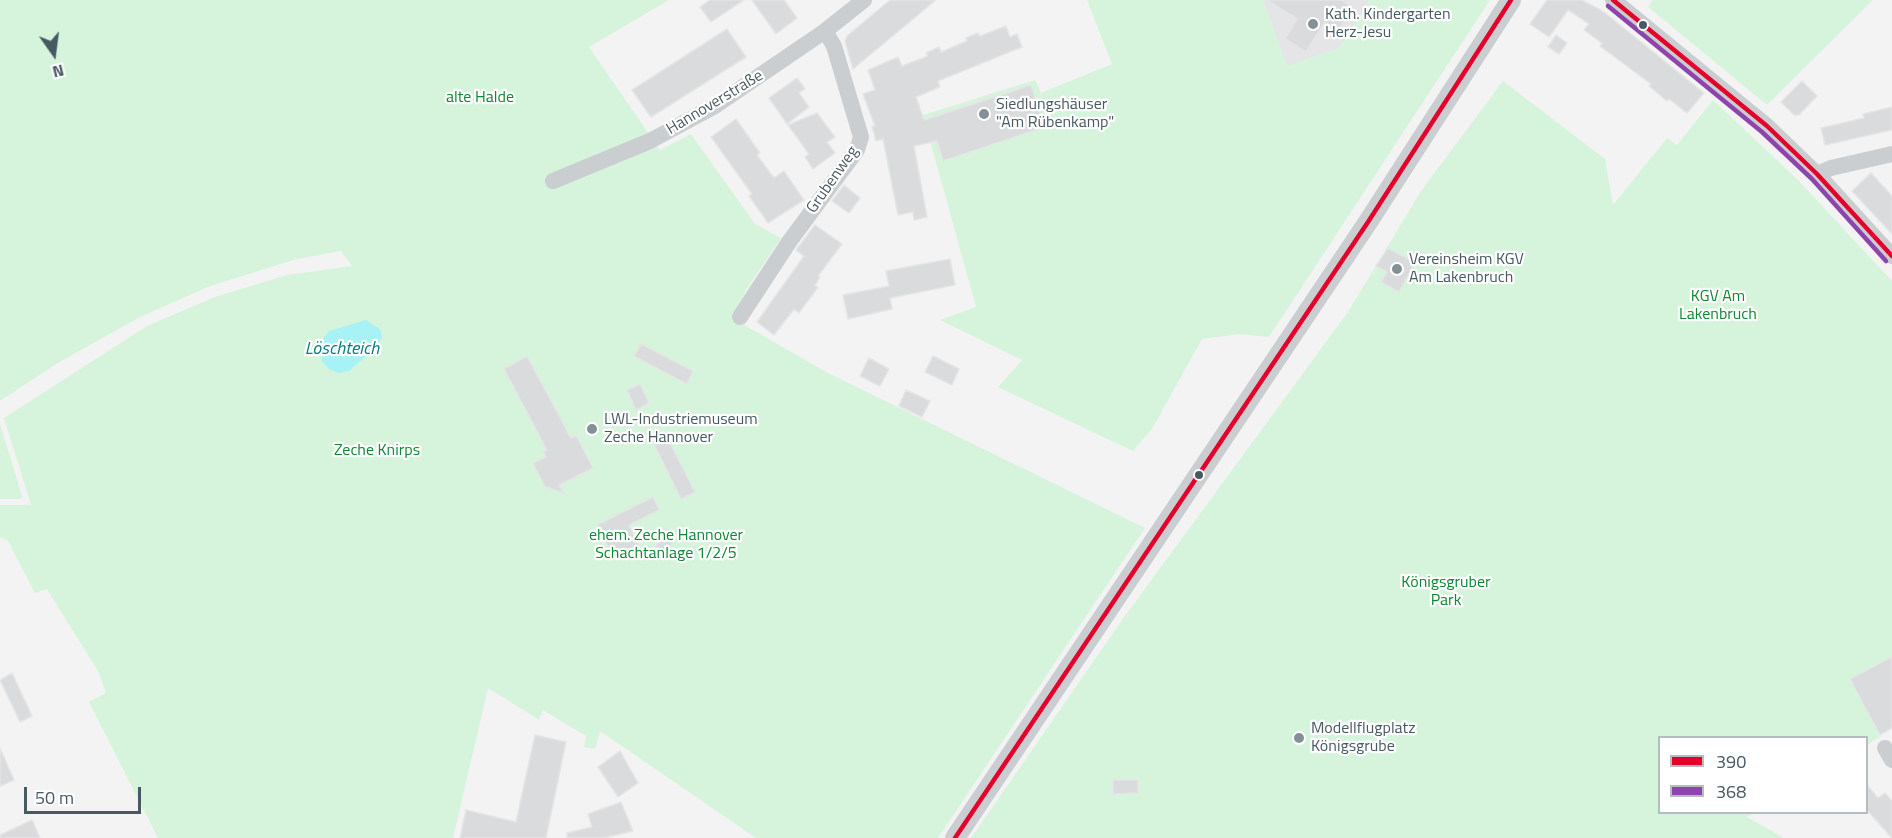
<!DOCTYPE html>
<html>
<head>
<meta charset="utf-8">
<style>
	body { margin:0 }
	#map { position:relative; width:1892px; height:838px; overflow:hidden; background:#f3f3f3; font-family:"Titillium Web",sans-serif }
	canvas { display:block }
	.legend { position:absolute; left:1658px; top:736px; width:210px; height:78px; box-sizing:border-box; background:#fff; border:2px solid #b5bdc0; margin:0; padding:8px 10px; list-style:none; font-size:18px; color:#475a62 }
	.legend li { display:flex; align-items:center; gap:12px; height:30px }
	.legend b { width:30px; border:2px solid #b5bdc0 }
	.north { position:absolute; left:24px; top:24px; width:60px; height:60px; -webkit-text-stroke:4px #fff; paint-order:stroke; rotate:166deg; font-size:16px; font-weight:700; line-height:24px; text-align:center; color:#475a62 }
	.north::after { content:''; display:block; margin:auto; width:21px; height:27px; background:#475a62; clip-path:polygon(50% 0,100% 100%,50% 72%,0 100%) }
	.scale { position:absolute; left:24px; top:787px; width:117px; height:27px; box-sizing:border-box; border:3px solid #475a62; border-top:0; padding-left:8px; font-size:18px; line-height:21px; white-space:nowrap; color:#475a62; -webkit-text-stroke:4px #fff; paint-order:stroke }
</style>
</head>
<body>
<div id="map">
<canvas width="1892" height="838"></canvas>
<ul class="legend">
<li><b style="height:8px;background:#e4002b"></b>390</li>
<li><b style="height:8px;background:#8e44ad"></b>368</li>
</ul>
<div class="north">N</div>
<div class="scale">50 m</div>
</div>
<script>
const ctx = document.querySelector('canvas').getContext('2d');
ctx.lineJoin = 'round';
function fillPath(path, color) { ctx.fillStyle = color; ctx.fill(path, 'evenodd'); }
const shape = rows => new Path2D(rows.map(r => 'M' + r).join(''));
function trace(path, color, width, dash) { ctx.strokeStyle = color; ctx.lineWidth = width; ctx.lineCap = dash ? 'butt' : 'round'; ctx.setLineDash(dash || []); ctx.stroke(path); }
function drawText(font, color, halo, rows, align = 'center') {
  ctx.font = font + ' "Titillium Web",sans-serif'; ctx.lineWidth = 4.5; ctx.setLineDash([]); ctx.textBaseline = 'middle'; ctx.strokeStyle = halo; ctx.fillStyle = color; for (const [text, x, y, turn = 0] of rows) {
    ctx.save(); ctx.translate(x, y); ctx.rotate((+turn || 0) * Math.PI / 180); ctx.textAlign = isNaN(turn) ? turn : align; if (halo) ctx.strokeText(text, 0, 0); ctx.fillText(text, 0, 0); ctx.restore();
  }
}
fillPath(shape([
	[1263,0,1370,0,1339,48,1287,67]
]), '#e5e4e6');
fillPath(shape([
	[0,0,669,0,589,47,660,150,691,134,755,224,781,238,748,287,732,318,828,373,1145,528,938,838,756,838,600,731,595,749,584,747,586,736,543,710,539,720,488,688,453,838,158,838,89,702,106,693,98,671,47,589,35,593,8,541,0,537,0,505,31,505,4,418,147,326,215,297,287,275,352,266,341,251,297,259,210,286,140,317,56,364,0,401],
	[1087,0,1263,0,1287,66,1339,48,1370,0,1490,0,1269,337,1239,334,1202,339,1152,429,1133,451,998,387,1022,360,940,320,976,307,923,115,1035,80,1041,93,1112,64],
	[1653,0,1873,0,1767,105,1648,7],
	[1503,81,1605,159,1613,205,1667,138,1677,145,1713,100,1798,180,1892,281,1892,657,1850,679,1881,736,1867,745,1866,738,1660,738,1660,812,1754,813,1747,817,1784,838,971,838,1125,616,1348,312,1421,191],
	[0,424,22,496,21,499,0,499]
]), '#d6f4dc');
fillPath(shape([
	[366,320,380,329,382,337,376,347,349,371,339,373,330,370,322,362,321,341,329,331]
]), '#a7f2f5');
const building = shape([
	[710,0,744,0,711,22,700,7,710,0],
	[752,0,784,0,797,18,776,34,752,0],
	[890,0,936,0,853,69,845,41,847,36,890,0],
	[1267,0,1341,0,1353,8,1338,31,1325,22,1306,52,1285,39,1297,19,1267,0],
	[1547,0,1582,0,1604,12,1704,93,1687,113,1669,99,1667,101,1649,86,1651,84,1600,46,1602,43,1584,30,1589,24,1568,10,1549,37,1530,24,1547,0],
	[1006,26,1010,37,1017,34,1022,47,938,81,940,87,916,97,924,120,1031,85,1045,127,943,161,937,141,914,146,927,217,914,220,913,212,898,215,883,139,876,141,872,126,875,126,863,94,875,90,868,70,898,57,902,66,928,56,926,53,939,47,941,52,967,41,966,38,978,33,980,36,1006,26],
	[727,29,746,57,651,117,632,90,727,29],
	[1556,35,1567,43,1559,54,1548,47,1556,35],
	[797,78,805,89,799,93,809,107,787,124,769,98,797,78],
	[1802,81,1817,96,1799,115,1794,115,1781,102,1802,81],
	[1892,107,1892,130,1825,145,1821,128,1864,118,1863,114,1892,107],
	[817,113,835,137,827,142,835,153,813,169,805,157,809,154,788,125,817,113],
	[736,119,760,153,757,155,774,178,784,171,804,200,768,223,749,196,752,194,711,137,736,119],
	[1871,173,1892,196,1892,234,1852,191,1871,173],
	[844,185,860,198,849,213,832,201,844,185],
	[815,225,842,244,818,276,820,277,815,285,818,287,799,313,794,309,774,335,757,322,804,256,796,250,815,225],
	[1388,248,1415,263,1399,292,1381,282,1387,272,1376,266,1388,248],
	[950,259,955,285,890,298,892,309,848,319,843,295,889,286,886,271,950,259],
	[641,344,693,371,687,384,634,356,641,344],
	[527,356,571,438,576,435,593,468,559,485,564,493,545,487,533,463,546,457,543,452,547,450,504,369,527,356],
	[933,356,959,369,952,385,925,372,933,356],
	[869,358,889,369,880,386,860,376,869,358],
	[640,384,649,403,636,410,627,390,640,384],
	[906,390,930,401,922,417,899,406,906,390],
	[666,435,695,492,681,499,653,442,666,435],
	[653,497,659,510,629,525,639,546,614,558,597,525,653,497],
	[666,528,677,534,665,556,654,550,666,528],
	[1892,657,1892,728,1880,735,1850,679,1892,657],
	[12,673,32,716,20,722,0,680,12,673],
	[535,735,566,742,546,838,460,838,466,810,516,822,535,735],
	[0,748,14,780,0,786,0,748],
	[620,751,638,783,618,797,598,767,620,751],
	[1113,780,1138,780,1138,793,1113,794,1113,780],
	[1866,784,1878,798,1885,793,1892,801,1892,838,1866,809,1866,784],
	[621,802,633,831,604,838,567,838,567,833,592,827,588,814,621,802],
	[32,820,40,838,0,838,0,835,32,820]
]);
fillPath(building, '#d9dbdc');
trace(building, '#e5e5e6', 1.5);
trace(shape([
	[1613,0,1767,126,1817,174,1892,256],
	[1817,174,1831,168,1892,154],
	[553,181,650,141,715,106,825,31,864,0],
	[740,317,789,242,857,150,861,137,834,46,825,31],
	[1885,748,1892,760]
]), '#caced0', 16);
trace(shape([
	[955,838,1368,222,1511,0]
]), '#caced0', 20);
trace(shape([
	[1613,0,1767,126,1817,174,1892,256],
	[955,838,1368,222,1511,0]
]), '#e4002b', 4.5);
trace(shape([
	[1608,6,1762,132,1812,179,1886,261]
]), '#8e44ad', 4.5);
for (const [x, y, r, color] of [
	[1313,24,6,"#839095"],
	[1643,25,5,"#475a62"],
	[984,114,6,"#839095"],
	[1397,269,6,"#839095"],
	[592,429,6,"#839095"],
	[1199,475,5,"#475a62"],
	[1299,738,6,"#839095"]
]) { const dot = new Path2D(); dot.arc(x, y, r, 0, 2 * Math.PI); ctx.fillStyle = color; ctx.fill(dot); trace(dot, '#fff', 2); }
drawText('16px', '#475a62', '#fff', [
	["Kath. Kindergarten",1325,15],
	["Herz-Jesu",1325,33],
	["Siedlungshäuser",996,105],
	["\"Am Rübenkamp\"",996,123],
	["Vereinsheim KGV",1409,260],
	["Am Lakenbruch",1409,278],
	["LWL-Industriemuseum",604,420],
	["Zeche Hannover",604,438],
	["Modellflugplatz",1311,729],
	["Königsgrube",1311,747]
], 'left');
drawText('16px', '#0e8835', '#fff', [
	["alte Halde",480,98],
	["KGV Am",1718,297],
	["Lakenbruch",1718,315],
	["Zeche Knirps",377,451],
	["ehem. Zeche Hannover",666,536],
	["Schachtanlage 1/2/5",666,554],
	["Königsgruber",1446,583],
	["Park",1446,601]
]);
drawText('16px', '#475a62', '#fff', [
	["Hannoverstraße",715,103,-31],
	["Grubenweg",833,180,-55]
]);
drawText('italic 18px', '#067d81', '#fff', [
	["Löschteich",342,350]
]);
</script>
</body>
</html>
